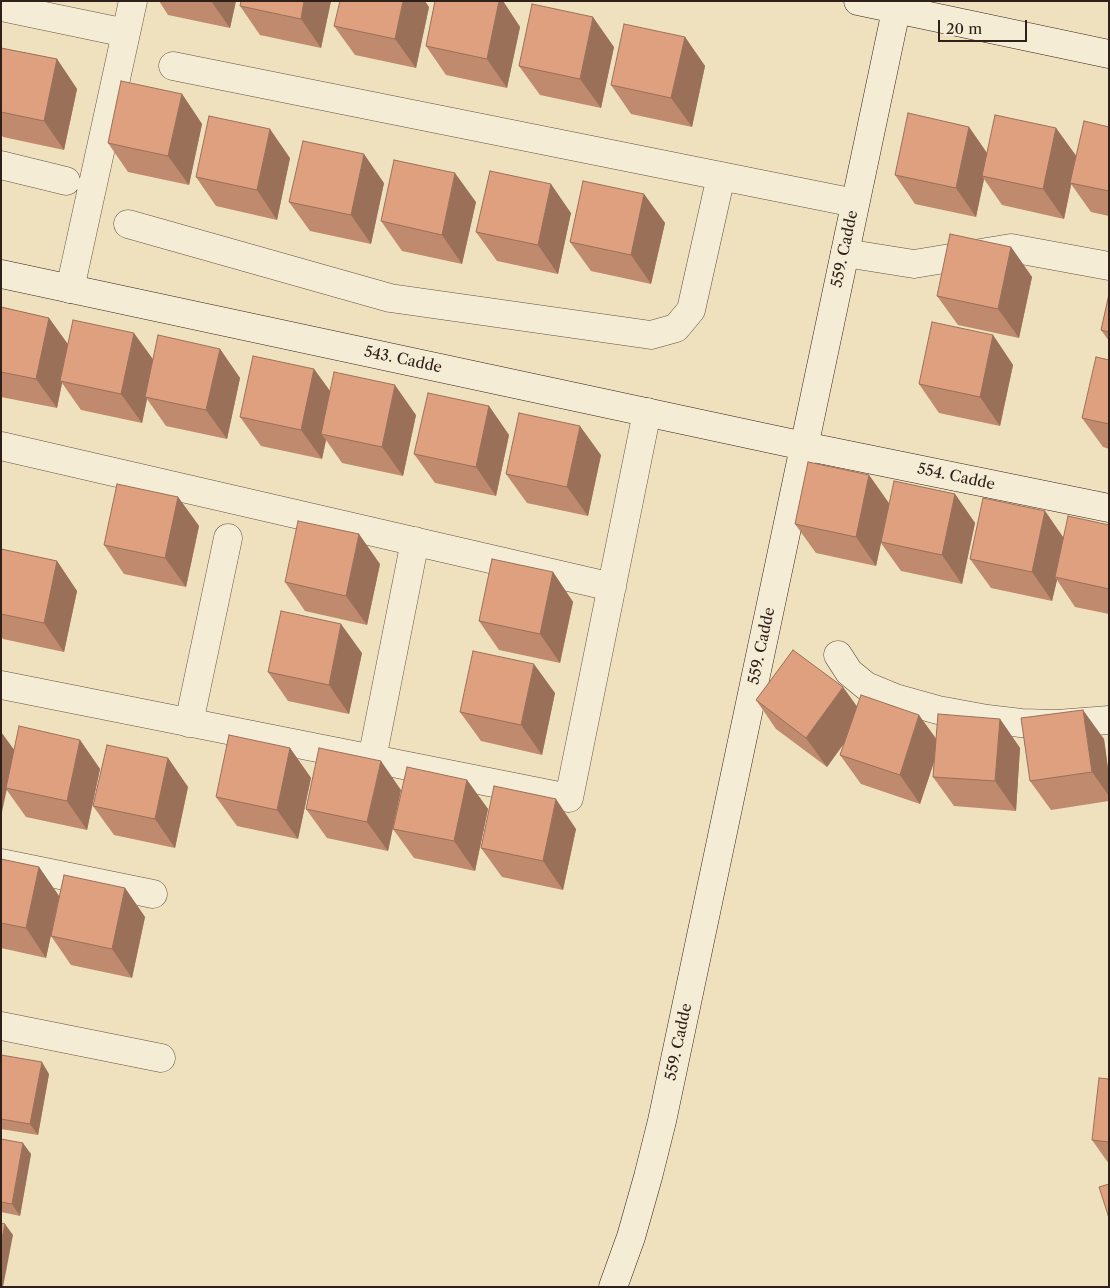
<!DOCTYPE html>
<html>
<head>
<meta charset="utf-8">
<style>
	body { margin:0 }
	#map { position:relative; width:1110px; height:1288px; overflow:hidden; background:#f0e1be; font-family:"Libre Caslon Text",serif }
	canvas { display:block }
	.frame { position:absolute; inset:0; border:2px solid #2f2019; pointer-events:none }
	.scale { position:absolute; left:938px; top:20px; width:89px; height:22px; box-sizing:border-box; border:2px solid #2f2019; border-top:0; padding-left:6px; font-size:15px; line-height:18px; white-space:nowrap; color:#2f2019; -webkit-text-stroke:4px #f5ecd5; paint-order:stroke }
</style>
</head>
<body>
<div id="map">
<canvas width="1110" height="1288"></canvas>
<div class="frame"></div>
<div class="scale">20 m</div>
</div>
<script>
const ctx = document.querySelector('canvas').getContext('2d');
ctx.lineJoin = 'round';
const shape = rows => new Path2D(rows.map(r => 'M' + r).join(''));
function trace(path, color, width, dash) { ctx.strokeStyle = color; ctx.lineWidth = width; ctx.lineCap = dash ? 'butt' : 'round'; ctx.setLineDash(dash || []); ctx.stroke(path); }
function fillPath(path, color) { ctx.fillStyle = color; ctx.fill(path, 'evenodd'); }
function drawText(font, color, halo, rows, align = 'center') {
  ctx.font = font + ' "Libre Caslon Text",serif'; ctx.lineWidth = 5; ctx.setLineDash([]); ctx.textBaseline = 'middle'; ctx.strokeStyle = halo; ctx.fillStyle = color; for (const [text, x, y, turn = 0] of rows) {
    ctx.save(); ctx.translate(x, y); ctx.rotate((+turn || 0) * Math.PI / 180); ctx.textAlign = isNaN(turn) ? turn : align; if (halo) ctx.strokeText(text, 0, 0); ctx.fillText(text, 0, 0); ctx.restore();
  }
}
const street = shape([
	[1,7,126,33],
	[173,66,855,203],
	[1,165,66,181],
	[128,224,390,298,651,335,676,328,691,310,721,176],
	[845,253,914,264,1011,248,1109,266],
	[70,289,133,1],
	[1,446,612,587],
	[838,655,849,672,866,686,895,698,938,710,987,719,1021,723,1057,724,1109,720],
	[1,685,569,798,647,412],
	[189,723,228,538],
	[372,759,415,541],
	[1,863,153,894],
	[1,1026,161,1058]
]);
const secondary = shape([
	[858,1,1109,54],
	[1,274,804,446,1109,508],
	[613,1287,631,1237,648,1177,662,1121,898,1]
]);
trace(street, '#5f5042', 29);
trace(secondary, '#2f2019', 29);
trace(street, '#f5ecd5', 28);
trace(secondary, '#f5ecd5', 28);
fillPath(shape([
	[159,1,236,1,230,28,168,15],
	[331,1,321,48,260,35,240,6],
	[435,1,503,1,520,27,507,88,446,75,426,46],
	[429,7,416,68,355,55,334,26],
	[685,37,705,66,692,127,631,114,611,85],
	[614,47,601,108,540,95,519,66],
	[1,48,57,59,77,89,64,150,3,137,1,134],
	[182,94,202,124,189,185,128,172,108,143],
	[969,127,987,153,1056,128,1076,156,1109,127,1109,216,1091,212,1071,184,1064,219,1002,205,984,179,976,217,915,204,895,175],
	[290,158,277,220,216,206,196,177],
	[384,183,371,244,310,231,289,202],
	[644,194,665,223,651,284,591,271,570,242],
	[476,202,462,264,402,251,381,221],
	[571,213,558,274,497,261,476,232],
	[1011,247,1032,277,1019,338,958,325,937,296],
	[1109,294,1109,341,1101,330],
	[1,307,49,318,68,345,153,360,220,349,240,378,227,439,166,426,147,399,142,423,81,410,62,383,57,408,1,397],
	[993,335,1013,365,1000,426,939,413,919,384],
	[1109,360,1109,449,1103,447,1082,418],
	[314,369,330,391,416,415,403,476,342,463,326,440,322,459,261,446,240,417],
	[489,406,509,435,496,496,435,483,414,454],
	[601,455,588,516,527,503,506,474],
	[869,475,889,503,955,494,975,523,962,584,901,571,881,543,876,566,816,553,795,524],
	[178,497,199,526,186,587,124,574,104,545],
	[1045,511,1063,537,1109,525,1109,614,1075,607,1057,580,1052,601,991,588,970,559],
	[1,549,57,561,77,591,64,652,3,639,1,636],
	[380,564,367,625,305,611,285,582],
	[553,572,573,602,560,663,499,650,479,621],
	[362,653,349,714,288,701,268,672],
	[555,693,542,755,481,741,460,712],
	[756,700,857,707,936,739,1000,719,1020,748,1016,811,954,806,933,777,934,762,920,804,861,784,840,755,844,743,827,767,776,729],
	[1,732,14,750,80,740,100,769,87,830,26,817,6,789,1,812],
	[1104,739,1109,776,1109,801,1051,810,1030,781],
	[290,748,311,778,298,839,237,826,216,797],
	[168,758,188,787,175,848,114,835,93,806],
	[467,780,488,809,475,871,414,858,393,829],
	[401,790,388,851,327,838,306,809],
	[576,829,563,890,502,877,481,848],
	[1,859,39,867,59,896,125,888,145,917,132,978,71,965,51,936,46,958,1,948],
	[1,1055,49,1074,38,1135,1,1129],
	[1109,1079,1109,1164,1092,1140],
	[1,1139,31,1154,20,1216,1,1212]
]), '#bf8a6d');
fillPath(shape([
	[211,1,236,1,230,28],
	[304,1,331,1,321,48,301,19],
	[403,1,425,1,429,7,416,68,395,39],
	[499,1,503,1,520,27,507,88,487,59],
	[593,17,614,47,601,108,580,79],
	[685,37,705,66,692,127,671,98],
	[57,59,77,89,64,150,44,121],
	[182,94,202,124,189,185,168,156],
	[969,127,989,156,982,176,984,179,976,217,956,188],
	[1056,128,1077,157,1064,219,1043,189],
	[270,129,290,158,277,220,257,190],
	[364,154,384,183,371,244,351,215],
	[455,173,476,202,462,264,442,235],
	[551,184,571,213,558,274,538,245],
	[644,194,665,223,651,284,631,255],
	[1011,247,1032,277,1019,338,998,309],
	[49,318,70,347,60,381,62,383,57,408,36,379],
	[134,333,155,362,145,397,147,399,142,423,121,394],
	[993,335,1013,365,1000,426,980,397],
	[220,349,240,378,227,439,206,410],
	[314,369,335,398,321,434,326,440,322,459,301,430],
	[395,385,416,415,403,476,382,447],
	[489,406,509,435,496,496,476,467],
	[580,426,601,455,588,516,567,487],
	[869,475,890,505,881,542,881,543,876,566,856,537],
	[955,494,975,523,962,584,942,555],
	[178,497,199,526,186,587,165,558],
	[1045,511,1065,540,1055,577,1057,580,1052,601,1032,572],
	[359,534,380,564,367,625,346,596],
	[57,561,77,591,64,652,44,623],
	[553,572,573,602,560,663,540,634],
	[341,624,362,653,349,714,329,685],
	[534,664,555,693,542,755,521,725],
	[843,687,864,716,827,767,806,738],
	[1083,710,1104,739,1109,776,1109,796,1092,772],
	[919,715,940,744,920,804,900,775],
	[1000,719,1020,748,1016,811,995,781],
	[1,732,15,751,2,812,1,812],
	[80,740,100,769,87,830,67,801],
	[290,748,311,778,298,839,277,810],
	[168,758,188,787,175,848,155,819],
	[381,761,401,790,388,851,367,822],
	[467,780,488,809,475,871,454,841],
	[556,799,576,829,563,890,543,861],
	[39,867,59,896,46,958,26,928],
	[125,888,145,917,132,978,112,949],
	[42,1062,49,1074,38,1135,30,1124],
	[23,1143,31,1154,20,1216,12,1204],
	[5,1224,13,1235,3,1287,1,1287,1,1243]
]), '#9b7059');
const building = shape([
	[241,1,304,1,301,19,240,6,241,1],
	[340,1,403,1,395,39,334,26,340,1],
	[435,1,499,1,487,59,426,46,435,1],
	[532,4,593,17,580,79,519,66,532,4],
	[624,24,685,37,671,98,611,85,624,24],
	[1,48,57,59,44,121,1,112,1,48],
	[121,81,182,94,168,156,108,143,121,81],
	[908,113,969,127,956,188,895,175,908,113],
	[995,115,1056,128,1043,189,982,176,995,115],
	[209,116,270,129,257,190,196,177,209,116],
	[1084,121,1109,127,1109,191,1070,183,1084,121],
	[303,141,364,154,351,215,289,202,303,141],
	[394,160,455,173,442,235,381,221,394,160],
	[490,171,551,184,538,245,476,232,490,171],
	[583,181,644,194,631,255,570,242,583,181],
	[950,234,1011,247,998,309,937,296,950,234],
	[1109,294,1109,332,1101,330,1109,294],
	[1,307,49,318,36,379,1,372,1,307],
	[73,320,134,333,121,394,60,381,73,320],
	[932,322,993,335,980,397,919,384,932,322],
	[158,335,220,349,206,410,145,397,158,335],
	[253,356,314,369,301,430,240,417,253,356],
	[1096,357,1109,360,1109,424,1082,418,1096,357],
	[334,372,395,385,382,447,321,434,334,372],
	[428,393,489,406,476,467,414,454,428,393],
	[519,413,580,426,567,487,506,474,519,413],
	[808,462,869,475,856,537,795,524,808,462],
	[894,481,955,494,942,555,881,542,894,481],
	[117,484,178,497,165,558,104,545,117,484],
	[983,498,1045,511,1032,572,970,559,983,498],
	[1068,516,1109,525,1109,589,1055,577,1068,516],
	[298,521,359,534,346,596,285,582,298,521],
	[1,549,57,561,44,623,1,614,1,549],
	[492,559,553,572,540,634,479,621,492,559],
	[281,611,341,624,329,685,268,672,281,611],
	[793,650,843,687,806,738,756,700,793,650],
	[473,651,534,664,521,725,460,712,473,651],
	[861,695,919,715,900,775,840,755,861,695],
	[1083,710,1092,772,1030,781,1021,718,1083,710],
	[938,714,1000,719,995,781,933,777,938,714],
	[19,726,80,740,67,801,6,788,19,726],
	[229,735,290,748,277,810,216,797,229,735],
	[107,745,168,758,155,819,93,806,107,745],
	[319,748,381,761,367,822,306,809,319,748],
	[407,767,467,780,454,841,393,829,407,767],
	[494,786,556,799,543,861,481,848,494,786],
	[1,859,39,867,26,928,1,923,1,859],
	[64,875,125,888,112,949,51,936,64,875],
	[1,1055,42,1062,30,1124,1,1119,1,1055],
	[1099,1078,1109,1079,1109,1142,1092,1140,1099,1078],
	[1,1139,23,1143,12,1204,1,1202,1,1139],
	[1109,1184,1109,1218,1099,1187,1109,1184],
	[1,1223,5,1224,1,1243,1,1223]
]);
fillPath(building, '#dea07f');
trace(building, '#9b7059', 1);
drawText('15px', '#2f2019', '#f5ecd5', [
	["559. Cadde",845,249,-78],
	["543. Cadde",403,360,12],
	["554. Cadde",956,477,12],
	["559. Cadde",762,646,-78],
	["559. Cadde",679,1042,-78]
]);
</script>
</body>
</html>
